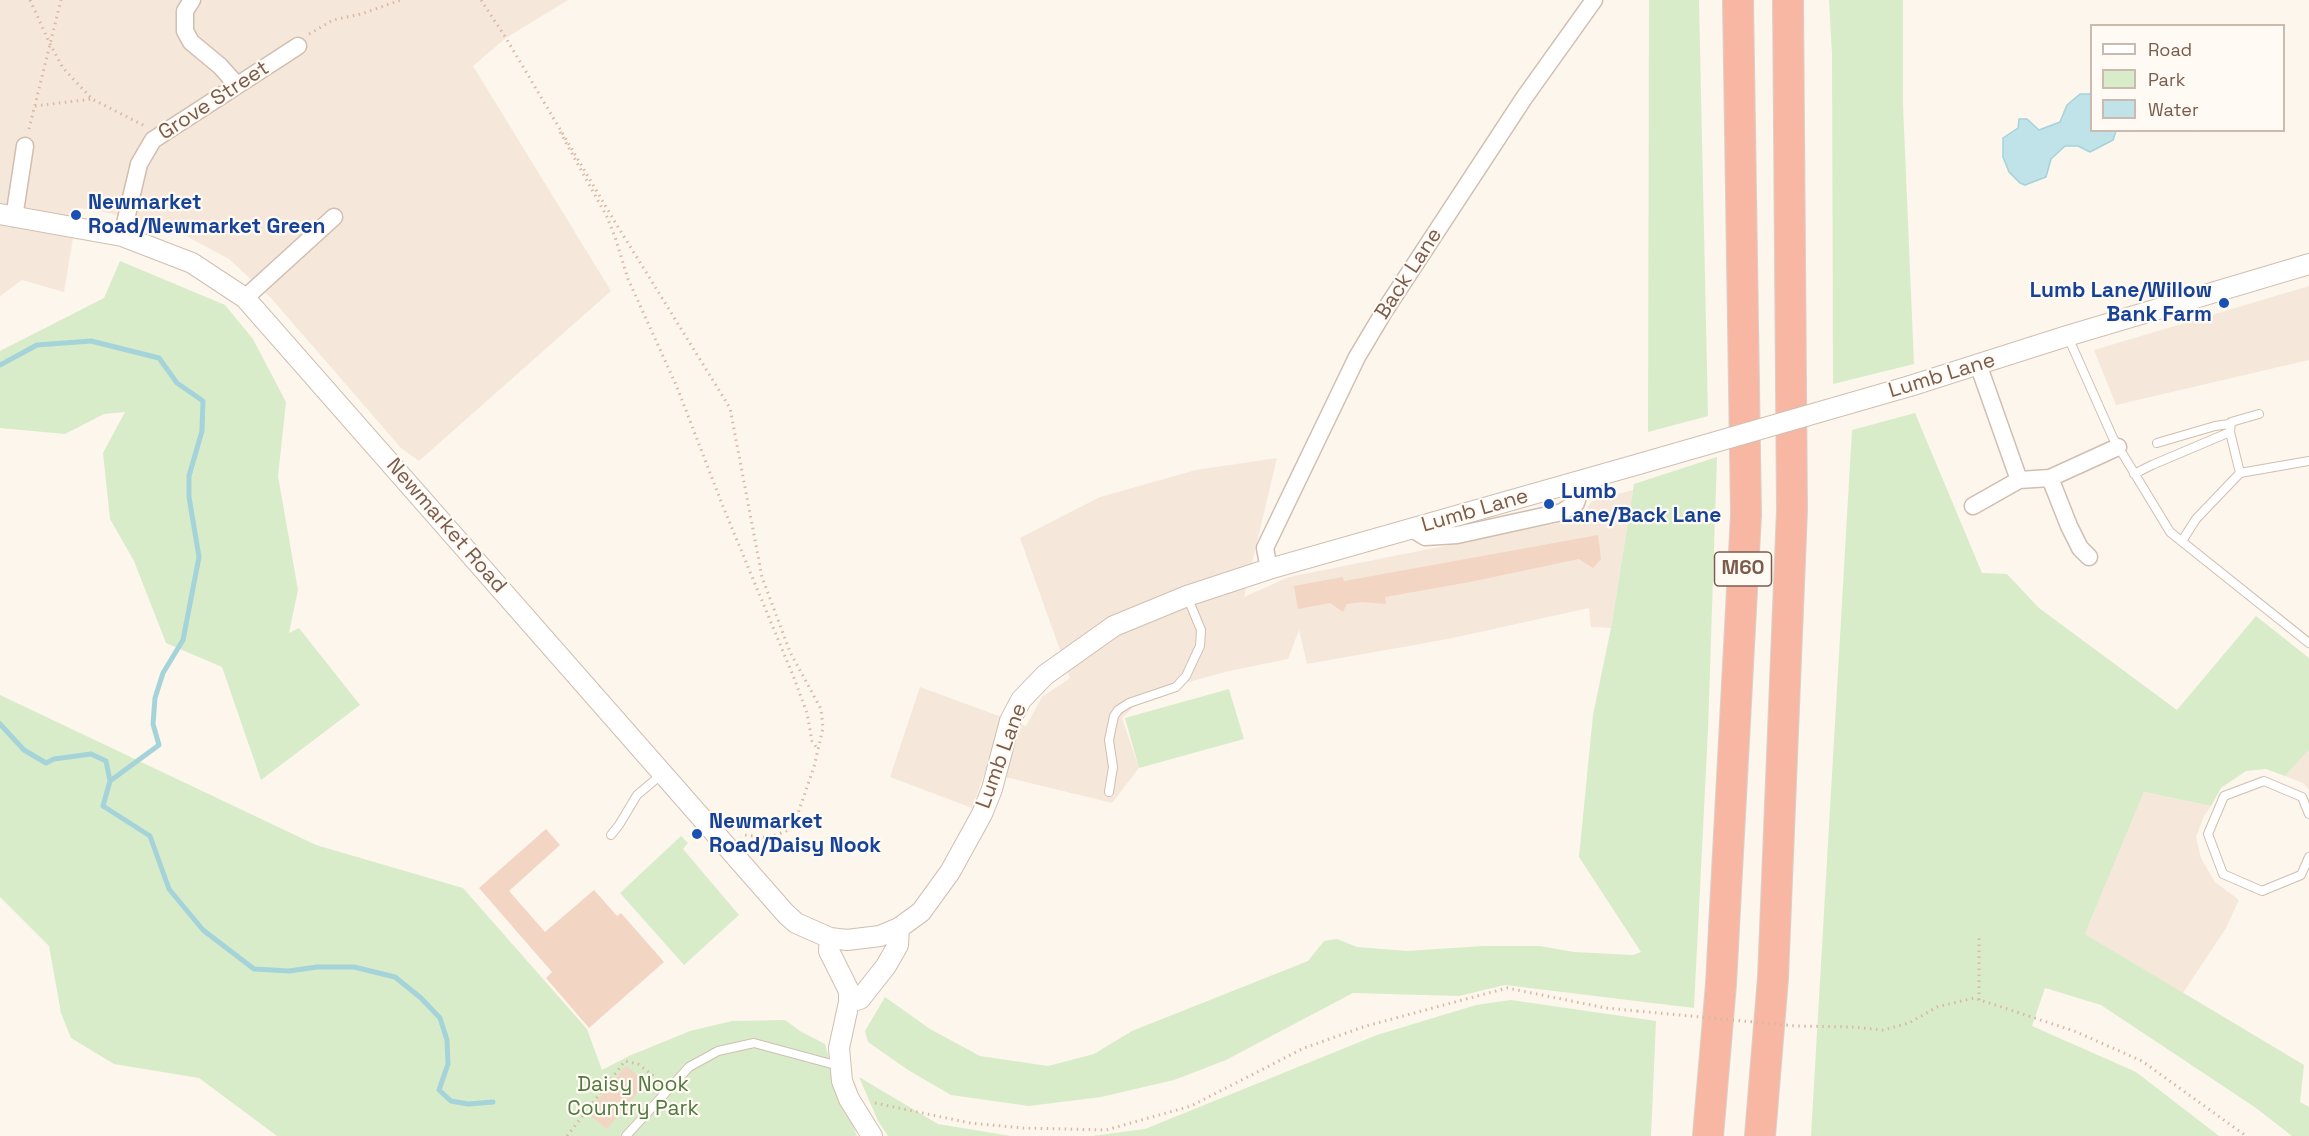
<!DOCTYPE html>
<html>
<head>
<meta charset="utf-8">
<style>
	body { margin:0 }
	#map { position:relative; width:2309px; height:1136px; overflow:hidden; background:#fdf6ec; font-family:"Space Grotesk",sans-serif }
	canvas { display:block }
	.legend { position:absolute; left:2090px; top:24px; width:195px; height:108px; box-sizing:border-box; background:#fffaf3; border:2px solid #cabbb1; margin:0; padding:8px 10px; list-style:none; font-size:18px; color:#7a5c4d }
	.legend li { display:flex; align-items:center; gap:12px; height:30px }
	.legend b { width:30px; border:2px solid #cabbb1 }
</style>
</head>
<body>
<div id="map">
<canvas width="2309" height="1136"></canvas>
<ul class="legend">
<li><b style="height:8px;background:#fff"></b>Road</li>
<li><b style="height:16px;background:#d8ecc9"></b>Park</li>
<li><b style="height:16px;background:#bfe3e8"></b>Water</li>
</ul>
</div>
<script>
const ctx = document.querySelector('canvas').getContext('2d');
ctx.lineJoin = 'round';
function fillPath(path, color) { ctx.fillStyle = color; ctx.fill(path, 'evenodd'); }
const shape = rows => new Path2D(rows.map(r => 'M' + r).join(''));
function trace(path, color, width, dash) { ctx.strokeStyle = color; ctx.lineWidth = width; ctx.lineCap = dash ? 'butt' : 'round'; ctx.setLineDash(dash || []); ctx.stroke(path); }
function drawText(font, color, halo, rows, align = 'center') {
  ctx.font = font + ' "Space Grotesk",sans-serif'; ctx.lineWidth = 4.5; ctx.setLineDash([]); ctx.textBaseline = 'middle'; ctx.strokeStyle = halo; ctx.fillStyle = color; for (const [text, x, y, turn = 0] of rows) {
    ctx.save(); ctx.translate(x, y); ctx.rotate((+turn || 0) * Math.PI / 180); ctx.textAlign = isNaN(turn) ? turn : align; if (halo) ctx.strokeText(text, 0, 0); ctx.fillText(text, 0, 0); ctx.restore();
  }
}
fillPath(shape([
	[0,0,568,0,506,38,473,66,611,291,419,461,401,448,271,298,229,259,175,230,100,211,78,208,64,292,22,280,0,296],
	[2309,286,2309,360,2116,405,2094,350],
	[1277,458,1244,597,1289,577,1579,519,1592,501,1633,490,1611,628,1591,627,1589,608,1448,639,1307,664,1299,630,1288,659,1229,671,1148,693,1122,718,1139,768,1112,803,985,772,972,808,890,777,920,687,1026,726,1042,697,1070,678,1020,538,1100,497,1196,470],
	[2309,750,2309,790,2303,783,2285,776],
	[2144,792,2211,806,2204,816,2196,837,2201,858,2215,882,2239,900,2226,928,2183,993,2085,934]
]), '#f5e8da');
fillPath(shape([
	[1649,0,1699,0,1708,416,1648,432],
	[1829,0,1903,0,1903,105,1914,364,1833,384,1832,53],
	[120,261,225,305,253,339,286,402,278,476,298,590,289,633,299,628,360,705,261,780,222,667,166,643,134,561,110,519,103,453,125,412,104,414,65,434,0,428,0,351,104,298],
	[1915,413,1982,573,2007,574,2039,608,2177,710,2256,616,2309,658,2309,750,2285,776,2266,769,2246,771,2221,788,2211,806,2144,792,2085,934,2304,1065,2300,1102,2309,1107,2309,1136,2292,1136,2256,1108,2101,1005,2045,988,2032,1026,2136,1072,2219,1136,1811,1136,1852,430],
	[1717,457,1708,730,1694,1008,1505,985,1459,996,1353,993,1226,1060,1174,1080,1101,1097,1029,1106,951,1095,908,1070,868,1042,865,1031,885,997,930,1029,980,1056,1048,1066,1094,1054,1132,1031,1308,961,1324,941,1337,939,1357,947,1407,951,1483,946,1540,946,1574,952,1633,955,1641,952,1579,857,1593,715,1611,628,1634,484],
	[1229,689,1244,739,1139,768,1125,718],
	[0,695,316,845,463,888,587,1029,602,1070,629,1056,690,1031,732,1021,785,1020,800,1031,825,1044,835,1080,857,1136,277,1136,199,1078,114,1064,71,1038,61,1013,49,946,0,897],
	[681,836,688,843,683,849,739,915,684,965,620,893],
	[1511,1000,1656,1021,1651,1136,1092,1136,1145,1129,1377,1035,1476,1005],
	[859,1077,938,1124,1011,1136,888,1136,878,1121]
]), '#d8ecc9');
const water = shape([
	[2080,94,2091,94,2092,130,2116,131,2113,140,2090,152,2078,146,2065,146,2051,159,2046,177,2025,185,2020,183,2009,172,2003,157,2003,138,2018,128,2019,119,2027,119,2039,130,2060,122,2067,105,2080,94]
]);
fillPath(water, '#bfe3e8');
trace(water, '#a5d3da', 1.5);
trace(shape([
	[0,365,37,345,91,341,159,358,177,383,203,401,202,431,189,476,189,497,199,557,183,640,163,673,155,698,153,724,159,745,110,781],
	[0,724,24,750,46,763,54,759,91,754,106,761,110,781,103,806,150,836,169,889,203,930,254,969,289,971,317,967,354,967,395,977,421,998,440,1018,447,1040,448,1064,439,1090,451,1101,468,1104,493,1102]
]), '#a5d3da', 5);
fillPath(shape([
	[1598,535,1601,559,1593,568,1579,559,1470,582,1385,597,1386,604,1362,602,1347,604,1343,612,1330,603,1298,609,1294,586,1343,577,1344,581,1383,574],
	[546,829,560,845,509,891,545,932,594,890,617,916,621,913,664,962,589,1028,546,978,552,972,479,888],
	[626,1066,646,1082,607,1129,587,1113]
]), '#f3d5c3');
const service = shape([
	[2068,337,2113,438,2170,532,2309,643],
	[2230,432,2240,473],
	[2157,443,2215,426,2229,424],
	[2134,474,2152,465,2230,432,2231,422,2259,414],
	[2182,541,2196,519,2240,473,2309,461],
	[1109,792,1113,767,1109,740,1114,716,1118,710,1129,703,1176,687,1186,676,1200,646,1201,630,1187,596],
	[2309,814,2302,797,2264,781,2224,796,2208,834,2223,874,2262,891,2301,875,2309,857],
	[611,835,619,825,637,795,662,774],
	[626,1136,689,1067,718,1051,754,1043,839,1066]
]);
const minor = shape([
	[192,0,185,11,185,31,191,42,220,66,237,85],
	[14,218,25,146],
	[122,236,139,164,153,140,298,46],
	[245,298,334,217],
	[2050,478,2118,447],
	[2019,480,2050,478,2069,526,2080,548,2089,557],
	[1973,506,2019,480,1978,364],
	[1412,529,1425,537,1457,535,1562,512,1576,503,1579,494,1575,482],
	[1269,569,1265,548,1357,357,1385,310,1524,98,1594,0]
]);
const tertiary = shape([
	[0,214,122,236,192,263,245,298,786,914,796,923,830,938,847,940,880,936,899,928,921,912,950,872,982,814,992,789,1010,721,1021,700,1045,675,1114,626,1187,596,1269,569,1639,464],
	[1910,386,2067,336,2309,264],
	[830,938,829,951,849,991,849,1002,839,1048,842,1081,849,1099,872,1136],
	[849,1002,860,999,886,966,898,945,899,928]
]);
const motorway = shape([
	[1708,1136,1721,984,1746,515,1738,0],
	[1760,1136,1773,978,1792,510,1788,0]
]);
trace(service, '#d1beb0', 10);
trace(minor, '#d1beb0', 19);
trace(tertiary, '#d1beb0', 22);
trace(motorway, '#dad1cd', 32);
trace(shape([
	[30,0,50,44,63,68,92,99,145,126],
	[481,0,506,38,615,222,730,408,762,577,790,652,821,709,823,728,814,767,795,822,786,831,769,838,744,835,741,837],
	[309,34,333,20,361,14,401,0],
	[35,106,92,99],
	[29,129,61,0],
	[560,132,607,217,615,237,628,279,677,387,722,504,794,678,807,713,812,741,818,750],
	[1979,1000,1979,936],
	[1852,1027,1883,1030,1909,1023,1937,1007,1974,998,2074,1031,2142,1061,2246,1136],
	[875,1103,970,1123,1023,1128,1106,1130,1191,1106,1304,1048,1366,1026,1507,988,1606,1008,1637,1011],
	[567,1136,625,1061,638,1064,659,1080]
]), '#d9b8a5', 3, [1.5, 4.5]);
trace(service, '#fff', 8);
trace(minor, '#fff', 16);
trace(tertiary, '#fff', 20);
trace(motorway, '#f7b7a3', 30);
const tertiaryBridge = shape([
	[1639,464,1910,386]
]);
trace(tertiaryBridge, '#d1beb0', 22, []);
trace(shape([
	[1637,1011,1796,1026,1852,1027]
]), '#d9b8a5', 3, [1.5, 4.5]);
trace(tertiaryBridge, '#fff', 20);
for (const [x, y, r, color] of [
	[76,215,6,"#1a4fb4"],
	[2224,303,6,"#1a4fb4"],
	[1549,504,6,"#1a4fb4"],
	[697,834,6,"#1a4fb4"]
]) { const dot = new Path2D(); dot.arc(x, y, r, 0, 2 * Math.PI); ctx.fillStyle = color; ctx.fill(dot); trace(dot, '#fffaf3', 2); }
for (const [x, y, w] of [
	[1743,569,57]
]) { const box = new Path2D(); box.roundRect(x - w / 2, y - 17, w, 34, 4.5); ctx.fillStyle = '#fffaf3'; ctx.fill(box); trace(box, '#7a5c4d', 1.5); }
drawText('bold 20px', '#7a5c4d', null, [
	["M60",1743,569]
]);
drawText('21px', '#7a5c4d', '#fffaf3', [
	["Grove Street",214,101,-33],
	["Back Lane",1409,274,-57],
	["Lumb Lane",1942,376,-17],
	["Lumb Lane",1475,511,-16],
	["Newmarket Road",446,526,49],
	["Lumb Lane",1002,756,-70]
]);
drawText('bold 21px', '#164399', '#fffaf3', [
	["Newmarket",88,203],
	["Road/Newmarket Green",88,227],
	["Lumb Lane/Willow",2212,291,"right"],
	["Bank Farm",2212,315,"right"],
	["Lumb",1561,492],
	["Lane/Back Lane",1561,516],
	["Newmarket",709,822],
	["Road/Daisy Nook",709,846]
], 'left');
drawText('21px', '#537a41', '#fffaf3', [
	["Daisy Nook",633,1085],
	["Country Park",633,1109]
]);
</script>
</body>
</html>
